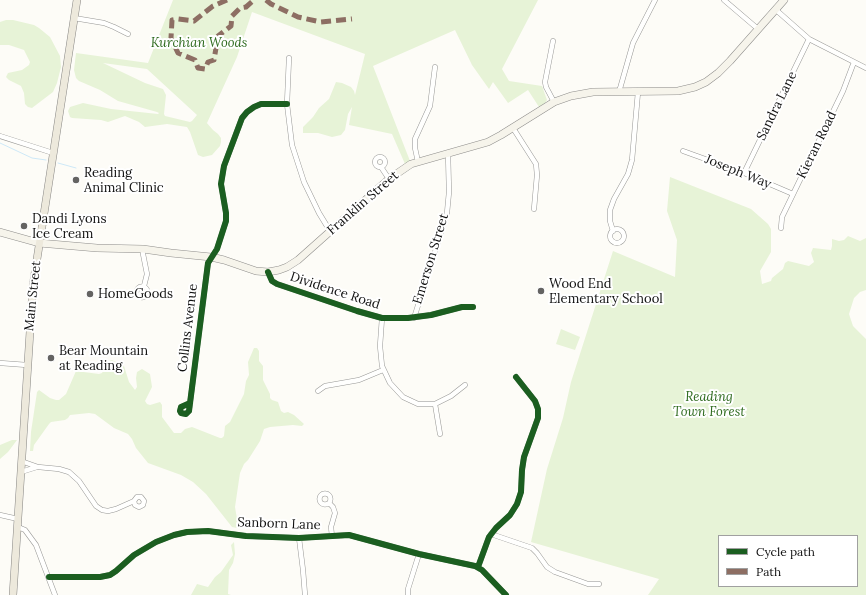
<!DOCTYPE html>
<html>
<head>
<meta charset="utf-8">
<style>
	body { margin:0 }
	#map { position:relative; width:866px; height:595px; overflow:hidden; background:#fdfcf7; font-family:Lora,serif }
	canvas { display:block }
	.legend { position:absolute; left:718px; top:535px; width:140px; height:52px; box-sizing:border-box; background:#fff; border:1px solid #a0a0a0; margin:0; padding:5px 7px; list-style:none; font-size:12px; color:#111 }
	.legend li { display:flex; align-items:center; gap:8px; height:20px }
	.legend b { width:20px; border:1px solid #a0a0a0 }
</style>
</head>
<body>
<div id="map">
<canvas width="866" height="595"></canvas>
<ul class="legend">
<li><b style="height:5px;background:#1b5e20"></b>Cycle path</li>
<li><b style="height:5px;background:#8d6e63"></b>Path</li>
</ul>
</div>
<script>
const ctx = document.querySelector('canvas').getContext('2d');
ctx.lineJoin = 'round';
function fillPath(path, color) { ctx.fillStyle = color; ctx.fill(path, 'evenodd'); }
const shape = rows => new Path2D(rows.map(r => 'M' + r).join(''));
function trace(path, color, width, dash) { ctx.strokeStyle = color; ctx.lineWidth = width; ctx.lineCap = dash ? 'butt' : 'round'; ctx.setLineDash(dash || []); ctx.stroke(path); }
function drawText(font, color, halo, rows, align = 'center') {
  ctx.font = font + ' Lora,serif'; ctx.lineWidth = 4; ctx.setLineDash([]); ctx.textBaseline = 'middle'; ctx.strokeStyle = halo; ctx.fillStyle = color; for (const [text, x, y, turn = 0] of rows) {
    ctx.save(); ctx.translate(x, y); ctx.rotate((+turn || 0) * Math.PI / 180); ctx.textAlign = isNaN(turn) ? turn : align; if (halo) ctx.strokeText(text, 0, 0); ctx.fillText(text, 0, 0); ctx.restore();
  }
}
fillPath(shape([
	[173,0,538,0,502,69,509,81,542,86,547,100,545,103,539,107,528,90,508,103,493,82,489,89,472,65,455,30,373,66,410,161,405,164,392,134,349,125,352,107,348,114,345,130,341,135,332,137,318,133,303,133,303,127,313,117,319,108,329,99,336,82,342,83,351,87,354,91,355,95,365,54,252,12,237,57,207,123,206,122,213,130,218,134,221,138,221,142,220,146,212,155,203,157,198,155,190,132,187,127,167,124,145,127,139,122,125,116,108,122,101,120,72,118,70,117,68,111,70,107,83,103,111,109,158,114,159,113,157,112,118,101,100,90,79,81,76,78,74,70,76,53,148,63],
	[103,63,147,69,197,115,192,121,190,122,165,116,164,114,166,95,163,89,145,83],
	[6,20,13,20,34,25,39,28,50,37,60,56,61,67,57,83,53,92,32,108,28,107,25,104,24,93,21,86,9,80,6,77,8,73,22,70,29,65,30,62,24,50,9,45,0,45,0,22],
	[670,177,751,209,768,224,771,229,771,252,760,271,762,284,771,281,772,278,783,269,785,263,788,261,809,266,814,262,811,253,813,248,831,250,832,246,832,239,839,241,844,240,848,236,860,241,866,238,866,290,860,292,854,298,849,314,853,326,866,339,866,595,648,595,659,579,531,542,547,469,563,418,571,382,613,251,675,277,677,240,667,211],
	[719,536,857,536,857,586,719,586],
	[561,329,580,337,575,350,556,344],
	[254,348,257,348,259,351,259,361,263,366,263,380,270,394,270,398,272,400,278,402,281,411,284,413,288,412,294,415,304,424,302,426,293,425,270,427,264,429,260,441,248,460,244,464,240,473,235,507,238,525,237,528,232,527,206,494,193,482,181,475,148,463,136,448,132,439,128,434,114,428,95,414,89,413,70,415,68,418,65,420,51,422,49,424,34,445,33,451,30,451,31,432,37,392,39,390,50,398,56,400,59,400,66,394,76,371,99,374,102,373,109,361,112,360,124,366,129,382,135,390,137,387,136,378,137,372,142,369,150,374,152,387,145,401,147,404,150,405,160,402,162,405,162,417,174,433,181,433,185,429,192,427,220,438,222,438,224,436,225,426,230,422,244,394,246,381,249,375,248,362],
	[12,440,17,440,8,452,0,459,0,445],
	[234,542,235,554,233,563,229,570,228,594,231,595,191,595,197,584,208,587,215,577,221,572,233,555,231,545]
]), '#e7f3d7');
trace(shape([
	[0,143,32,158,46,160],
	[58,163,76,168]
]), '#cde8f7', 1);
const minor = shape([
	[724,0,758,29],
	[775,9,809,39,866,68],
	[74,18,104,23,114,27,128,34],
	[553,41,545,82,546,87,554,102],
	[289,58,287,104,292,145,304,182,319,213,330,231],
	[619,92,633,43,655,0],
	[513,128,536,164,537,175,534,209],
	[0,136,53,153],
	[683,151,744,173,793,194],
	'375 162a5 5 0 1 1 10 0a5 5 0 1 1-10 0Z',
	[418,162,415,148,415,139,430,106,435,67],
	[381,167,389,179],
	[744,173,809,39],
	[781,228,782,217,843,91,854,62],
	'610 236a7 7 0 1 1 14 0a7 7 0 1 1-14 0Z',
	[613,231,610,221,610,210,614,199,628,174,632,160,638,92],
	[143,249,143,254,147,274,144,286],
	[268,272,272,281,277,284,357,311,382,318,408,318,431,315,462,307,473,307],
	'136.5 292a5.5 5.5 0 1 1 11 0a5.5 5.5 0 1 1-11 0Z',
	[382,318,380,346,382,366,390,383,403,397,418,404,435,404,451,396,465,385],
	[414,318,442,230,447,213,449,192,448,153],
	[0,363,27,365],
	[318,391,325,386,359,380,383,370],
	[190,403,181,407,180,411,181,413,186,414,189,411,208,263,217,249,226,221,226,213,221,184,224,166,242,118,247,112,254,107,261,104,287,104],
	[435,404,440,434],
	[21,461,38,467,59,469,69,472,79,481,96,506,102,510,108,511,116,509,134,501,137,497,141,497,144,501,143,505,139,507,135,505,134,501],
	[21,472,37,467],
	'319.5 499a5.5 5.5 0 1 1 11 0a5.5 5.5 0 1 1-11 0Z',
	[329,503,333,507,335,513,331,527,332,536],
	[0,515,18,519],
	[18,527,25,530,36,545,55,595],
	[491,534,532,548,537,553,547,567,555,572,588,584,599,584],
	[299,538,303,570,305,595],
	[478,567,489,537,496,528,510,515,517,504,521,492,522,470,524,457,538,418,538,409,535,401,516,377],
	[49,577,100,577,110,575,116,571,134,555,156,542,174,535,187,532,208,531,246,536,299,538,349,535,419,554,475,566,482,570,506,595],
	[408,595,408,589,419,554]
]);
const secondary = shape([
	[0,232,39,243,97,248,143,249,171,253,211,257,224,260,256,271,268,272,279,270,287,267,298,260,389,179,411,164,488,142,501,135,554,102,571,96,593,92,678,91,695,87,706,82,718,73,730,61,784,0]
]);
const primary = shape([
	[13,595,33,285,77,0]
]);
trace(minor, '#979795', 5.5);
trace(secondary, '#8e8d8b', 8);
trace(primary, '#858482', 8);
trace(minor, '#fffffe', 4.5);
trace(secondary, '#f6f4eb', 7);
trace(primary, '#ede9dc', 7);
trace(shape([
	[227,0,213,6,194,21,178,19,172,20,171,38,178,53,195,60,198,68,205,69,208,62,214,60,218,36,231,26,232,16,240,8,246,7,254,0],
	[266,0,271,4,298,17,321,22,352,19]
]), '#8d6e63', 5, [10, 5]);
trace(shape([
	[268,272,272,281,277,284,357,311,382,318,408,318,431,315,462,307,473,307],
	[190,403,181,407,180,411,181,413,186,414,189,411,208,263,217,249,226,221,226,213,221,184,224,166,242,118,247,112,254,107,261,104,287,104],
	[478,567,489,537,496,528,510,515,517,504,521,492,522,470,524,457,538,418,538,409,535,401,516,377],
	[49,577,100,577,110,575,116,571,134,555,156,542,174,535,187,532,208,531,246,536,299,538,349,535,419,554,475,566,482,570,506,595]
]), '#1b5e20', 6);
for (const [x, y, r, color] of [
	[76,180,4,"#646362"],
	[24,226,4,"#646362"],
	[541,291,4,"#646362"],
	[90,294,4,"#646362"],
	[51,358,4,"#646362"]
]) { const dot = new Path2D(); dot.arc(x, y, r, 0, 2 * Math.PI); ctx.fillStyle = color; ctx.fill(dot); trace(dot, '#fff', 1.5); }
drawText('italic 13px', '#2f6b1f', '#fff', [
	["Kurchian Woods",199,43],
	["Reading",709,397],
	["Town Forest",709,412]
]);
drawText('13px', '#111', '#fff', [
	["Sandra Lane",777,106,-64],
	["Kieran Road",817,145,-64],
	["Joseph Way",738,172,22],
	["Franklin Street",363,203,-41],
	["Emerson Street",431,259,-73],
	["Dividence Road",335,291,18],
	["Main Street",33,296,-84],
	["Collins Avenue",188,328,-83],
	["Sanborn Lane",279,524,2]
]);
drawText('13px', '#111', '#fff', [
	["Reading",84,173],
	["Animal Clinic",84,188],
	["Dandi Lyons",32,219],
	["Ice Cream",32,234],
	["Wood End",549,284],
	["Elementary School",549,299],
	["HomeGoods",98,294],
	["Bear Mountain",59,351],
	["at Reading",59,366]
], 'left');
</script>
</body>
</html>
